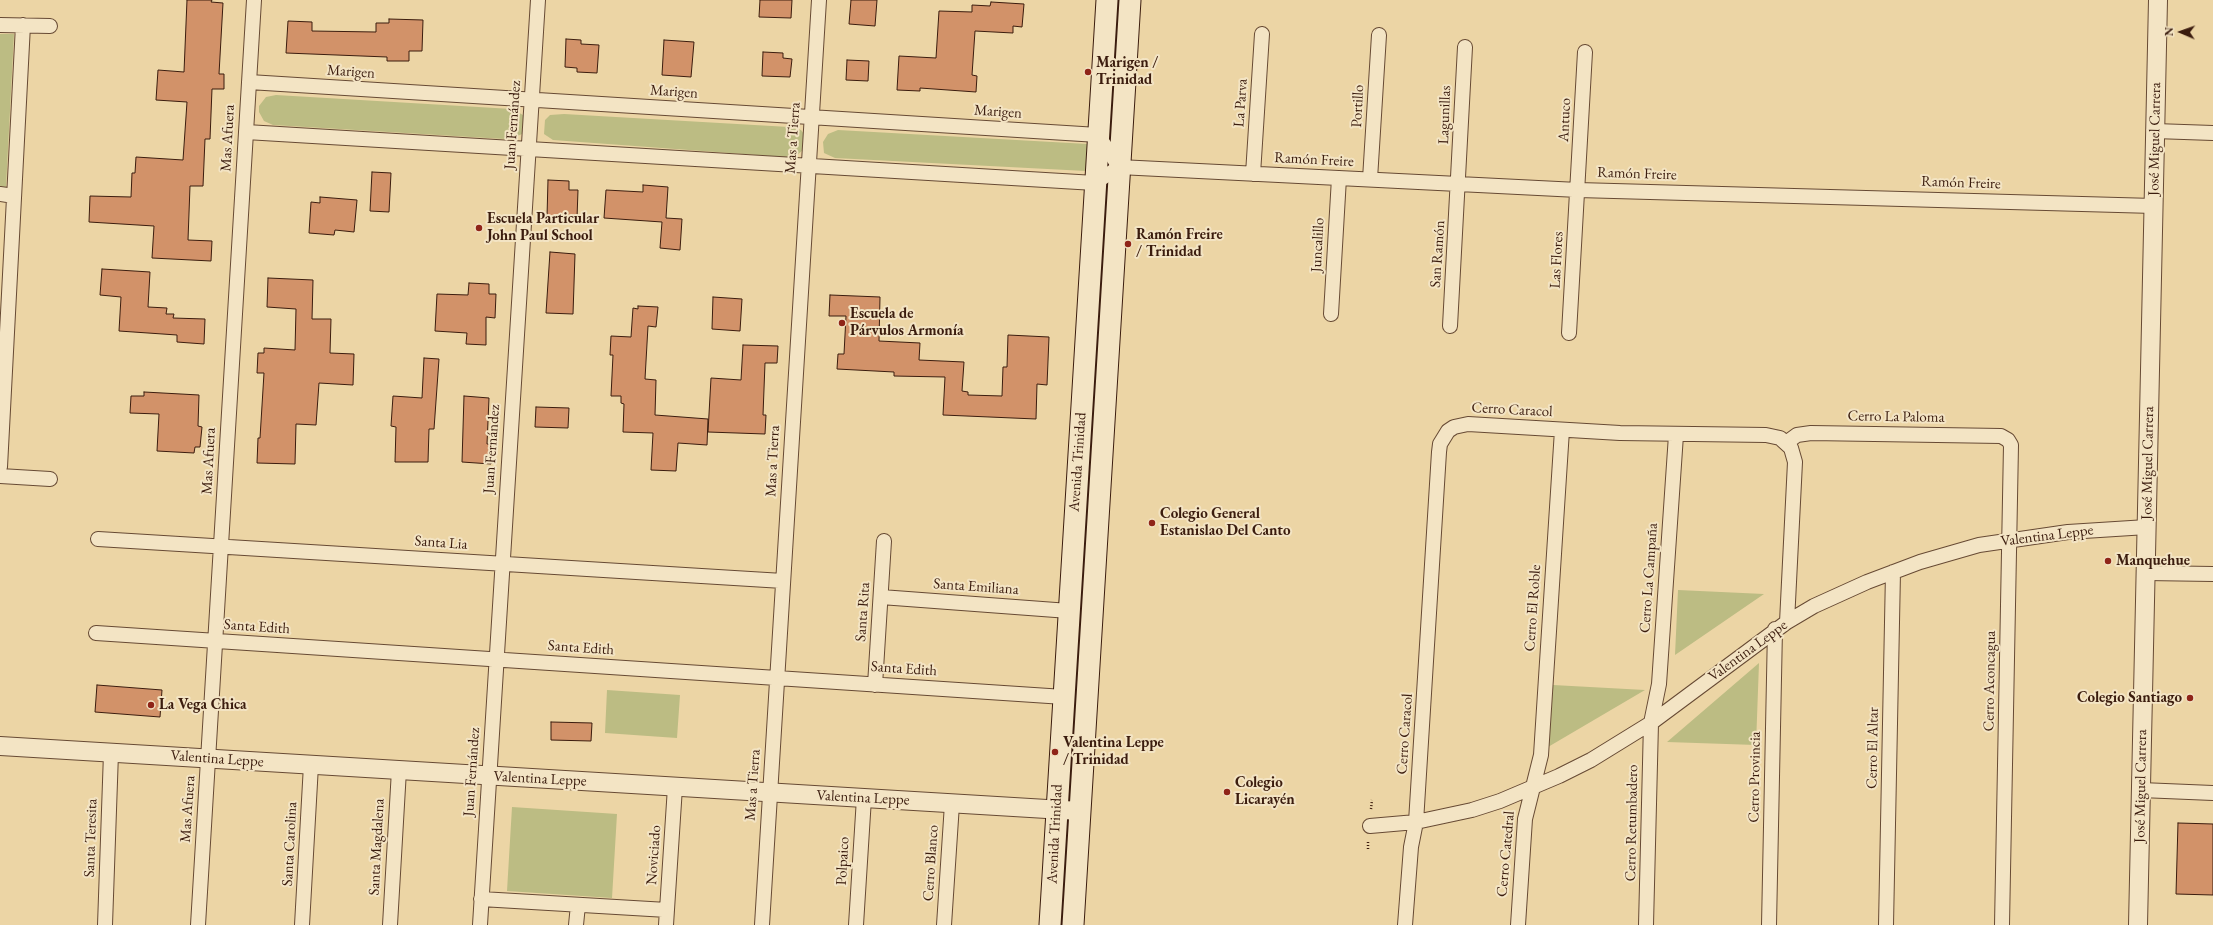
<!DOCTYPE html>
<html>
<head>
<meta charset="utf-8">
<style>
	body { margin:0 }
	#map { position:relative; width:2213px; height:925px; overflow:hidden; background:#ecd5a5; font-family:"EB Garamond",serif }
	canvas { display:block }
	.north { position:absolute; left:2161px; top:12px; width:40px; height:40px; -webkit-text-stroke:3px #f3e4c4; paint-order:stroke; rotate:272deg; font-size:11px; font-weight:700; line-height:16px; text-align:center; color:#3b1c0e }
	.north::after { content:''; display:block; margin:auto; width:14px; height:18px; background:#3b1c0e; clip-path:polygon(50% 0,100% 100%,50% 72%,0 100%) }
</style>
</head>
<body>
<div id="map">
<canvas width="2213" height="925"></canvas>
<div class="north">N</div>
</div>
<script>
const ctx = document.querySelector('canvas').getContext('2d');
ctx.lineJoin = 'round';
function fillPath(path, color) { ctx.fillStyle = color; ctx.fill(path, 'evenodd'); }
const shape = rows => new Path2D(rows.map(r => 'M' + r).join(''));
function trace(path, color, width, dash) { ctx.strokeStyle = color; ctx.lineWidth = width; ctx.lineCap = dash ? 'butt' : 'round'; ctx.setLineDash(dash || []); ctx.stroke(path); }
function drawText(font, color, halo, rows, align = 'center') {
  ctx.font = font + ' "EB Garamond",serif'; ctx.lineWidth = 4; ctx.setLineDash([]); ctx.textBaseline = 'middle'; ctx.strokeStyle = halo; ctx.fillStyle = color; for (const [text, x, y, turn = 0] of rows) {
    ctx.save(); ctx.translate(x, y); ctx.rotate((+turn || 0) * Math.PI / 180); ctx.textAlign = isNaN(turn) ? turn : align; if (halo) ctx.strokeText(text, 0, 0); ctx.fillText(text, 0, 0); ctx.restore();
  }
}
fillPath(shape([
	[0,34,14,34,6,187,0,186],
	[276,95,512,109,523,115,526,119,522,134,513,138,504,139,273,125,264,121,259,112,259,106,266,97],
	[564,114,789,127,801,130,804,134,804,149,796,156,784,157,553,140,544,134,545,120,550,115],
	[838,130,1088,144,1086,171,835,158,824,153,823,142,828,134],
	[1678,590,1764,594,1675,655],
	[1759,663,1756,745,1667,742],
	[1553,685,1645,690,1548,747],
	[607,690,680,695,677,738,605,733],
	[512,807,617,814,612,898,507,891]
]), '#bcbc83');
const building = shape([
	[187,0,212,0,211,2,223,3,219,74,224,74,224,89,212,89,210,139,205,139,203,186,190,186,188,240,212,241,211,261,152,258,154,226,89,222,90,196,131,197,132,173,135,173,136,157,183,160,187,102,156,100,158,70,184,72,187,0],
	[760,0,792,0,791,18,759,17,760,0],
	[851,0,877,0,875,26,849,24,851,0],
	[991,2,1024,4,1022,27,1013,26,1013,33,975,31,972,75,977,76,976,92,920,88,920,91,897,90,899,56,936,58,939,11,972,12,972,5,990,6,991,2],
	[389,19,423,20,422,51,409,51,409,61,387,61,387,57,286,53,288,21,312,22,312,31,376,32,376,23,389,23,389,19],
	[566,39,581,40,581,44,599,45,597,73,577,72,577,68,565,67,566,39],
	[664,40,694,42,691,77,662,75,664,40],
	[763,52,783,53,783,58,792,59,790,77,762,76,763,52],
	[847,60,869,61,868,81,846,80,847,60],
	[372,172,391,173,389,212,370,211,372,172],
	[548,180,569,181,569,190,578,190,577,218,547,217,548,180],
	[643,185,668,187,666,218,682,219,680,250,660,248,662,222,604,218,606,190,643,192,643,185],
	[320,197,357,200,354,232,335,230,334,235,309,233,311,202,320,203,320,197],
	[550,252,575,254,573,314,546,313,550,252],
	[102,269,150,272,148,307,167,308,166,314,174,314,173,318,205,319,204,344,177,342,177,335,119,331,121,297,100,295,102,269],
	[268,278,313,280,312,319,331,319,330,353,354,354,353,385,319,383,316,425,296,424,295,464,257,463,258,438,260,438,264,373,257,373,258,353,264,353,264,348,295,350,296,309,267,307,268,278],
	[469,283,489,284,489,294,496,294,495,318,486,317,486,345,466,344,467,333,435,331,437,294,468,295,469,283],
	[830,295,880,297,879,341,920,343,919,360,964,362,962,391,968,392,968,395,1002,396,1003,367,1007,367,1008,335,1049,337,1047,385,1037,384,1036,419,943,415,945,377,894,376,894,372,837,369,838,354,844,354,846,316,829,316,830,295],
	[713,297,742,299,740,331,712,329,713,297],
	[638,306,658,307,656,327,648,326,645,379,656,380,655,415,708,419,707,445,678,443,676,471,651,470,653,433,623,432,624,404,621,403,621,396,611,396,613,355,610,355,611,336,631,337,633,308,638,309,638,306],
	[743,345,778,346,777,363,765,363,763,415,766,415,765,434,708,432,711,378,741,380,743,345],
	[424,358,439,359,434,429,429,429,428,462,395,462,396,427,391,426,393,396,422,398,424,358],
	[144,392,199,395,198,426,202,427,200,447,195,447,194,453,157,451,159,414,130,413,131,396,144,396,144,392],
	[464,396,489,398,487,444,493,444,491,464,462,462,464,396],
	[536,407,569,408,568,428,535,427,536,407],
	[97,685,162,690,160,717,95,712,97,685],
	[551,722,592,723,591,741,551,740,551,722],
	[2178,823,2213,824,2213,895,2176,894,2178,823]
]);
fillPath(building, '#d29269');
trace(building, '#3b1c0e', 1);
const minor = shape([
	[0,25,50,26],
	[249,82,1098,135,1119,167],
	[2155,131,2213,133],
	[246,132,1095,183,1119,167,1578,190,2154,206],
	[1253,174,1262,34],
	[1370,179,1379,35],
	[0,194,14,196],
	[1331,314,1339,178],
	[1450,326,1465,47],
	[1569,333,1585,52],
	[1786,443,1797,435,1811,433,2001,436,2008,440,2011,445,2002,925],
	[0,467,23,25],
	[0,476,50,479],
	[98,539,783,581],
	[2146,573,2213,574],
	[881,597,1069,611],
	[96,633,1064,697],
	[875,685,884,541],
	[2141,790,2213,793],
	[1370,826,1416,822,1472,810,1500,801,1559,776,1591,760,1651,723,1787,622,1814,606,1867,582,1920,562,1979,545,2068,532,2147,527],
	[481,899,667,910],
	[105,925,111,753],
	[198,925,254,0],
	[302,925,311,765],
	[390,925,399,770],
	[480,925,538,0],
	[576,925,578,905],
	[666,925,675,787],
	[762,925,819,0],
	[856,925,864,798],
	[944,925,952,804],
	[1405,925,1411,847,1416,822,1439,452,1440,444,1448,431,1454,427,1468,424,1620,433,1766,435,1780,438,1791,448,1795,462,1787,622],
	[1518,925,1525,819,1541,755,1562,430],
	[1646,925,1651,723,1659,684,1676,435],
	[1769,925,1775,629],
	[1886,925,1893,572]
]);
const tertiary = shape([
	[0,746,1080,811],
	[2138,925,2158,0]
]);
const secondary = shape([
	[1050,925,1107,0],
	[1073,925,1130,0]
]);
trace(minor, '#674a34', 16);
trace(tertiary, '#674a34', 20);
trace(secondary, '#3b1c0e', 23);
trace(shape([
	[1371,809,1372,800],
	[1368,849,1368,842]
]), '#3b1c0e', 2.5, [1, 2]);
trace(minor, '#f3e4c4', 14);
trace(tertiary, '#f3e4c4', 18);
trace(secondary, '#f3e4c4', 21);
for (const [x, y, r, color] of [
	[1088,72,4,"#8f2418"],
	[479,228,4,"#8f2418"],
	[1128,244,4,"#8f2418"],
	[842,323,4,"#8f2418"],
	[1152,523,4,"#8f2418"],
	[2108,561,4,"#8f2418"],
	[2190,698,4,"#8f2418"],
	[151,705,4,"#8f2418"],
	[1055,752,4,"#8f2418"],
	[1227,792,4,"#8f2418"]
]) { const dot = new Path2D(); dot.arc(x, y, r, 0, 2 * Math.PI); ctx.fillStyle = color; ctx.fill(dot); trace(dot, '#f3e4c4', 1.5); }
drawText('bold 15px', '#3b1c0e', '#f3e4c4', [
	["Marigen /",1096,63],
	["Trinidad",1096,80],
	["Escuela Particular",487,219],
	["John Paul School",487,236],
	["Ramón Freire",1136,235],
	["/ Trinidad",1136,252],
	["Escuela de",850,314],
	["Párvulos Armonía",850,331],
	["Colegio General",1160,514],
	["Estanislao Del Canto",1160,531],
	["Manquehue",2116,561],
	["Colegio Santiago",2182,698,"right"],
	["La Vega Chica",159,705],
	["Valentina Leppe",1063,743],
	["/ Trinidad",1063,760],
	["Colegio",1235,783],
	["Licarayén",1235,800]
], 'left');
drawText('15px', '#3b1c0e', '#f3e4c4', [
	["Marigen",351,72,4],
	["Marigen",674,92,4],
	["La Parva",1241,103,-86],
	["Portillo",1358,106,-87],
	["Marigen",998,112,4],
	["Lagunillas",1445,115,-88],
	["Antuco",1565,120,-87],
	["Juan Fernández",513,125,-86],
	["Mas Afuera",228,138,-87],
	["Mas a Tierra",793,138,-86],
	["José Miguel Carrera",2155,139,-89],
	["Ramón Freire",1314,160,3],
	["Ramón Freire",1637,174,2],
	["Ramón Freire",1961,183,2],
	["Juncalillo",1318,245,-87],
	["San Ramón",1438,254,-86],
	["Las Flores",1557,260,-87],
	["Cerro Caracol",1512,410,3],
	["Cerro La Paloma",1896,417,1],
	["Juan Fernández",492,449,-86],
	["Mas Afuera",209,461,-87],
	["Mas a Tierra",773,461,-87],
	["Avenida Trinidad",1078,462,-86],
	["José Miguel Carrera",2148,463,-89],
	["Valentina Leppe",2047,536,-7],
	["Santa Lia",441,543,4],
	["Cerro La Campaña",1649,578,-86],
	["Santa Emiliana",976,587,4],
	["Cerro El Roble",1533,608,-86],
	["Santa Rita",863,612,-86],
	["Santa Edith",257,627,4],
	["Santa Edith",581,648,4],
	["Valentina Leppe",1748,651,-36],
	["Santa Edith",904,669,4],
	["Cerro Aconcagua",1990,681,-89],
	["Cerro Caracol",1405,734,-86],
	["Cerro El Altar",1873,748,-89],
	["Valentina Leppe",217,759,4],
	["Juan Fernández",472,772,-86],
	["Cerro Provincia",1755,777,-89],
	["Valentina Leppe",540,779,3],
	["Mas a Tierra",753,785,-86],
	["José Miguel Carrera",2141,786,-89],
	["Valentina Leppe",863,798,3],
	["Mas Afuera",188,809,-86],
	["Cerro Retumbadero",1632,823,-89],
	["Avenida Trinidad",1055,834,-87],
	["Santa Teresita",91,838,-88],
	["Santa Carolina",290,844,-87],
	["Santa Magdalena",377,847,-87],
	["Cerro Catedral",1506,854,-85],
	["Noviciado",654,855,-86],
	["Polpaico",843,861,-87],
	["Cerro Blanco",931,863,-86]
]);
</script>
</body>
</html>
